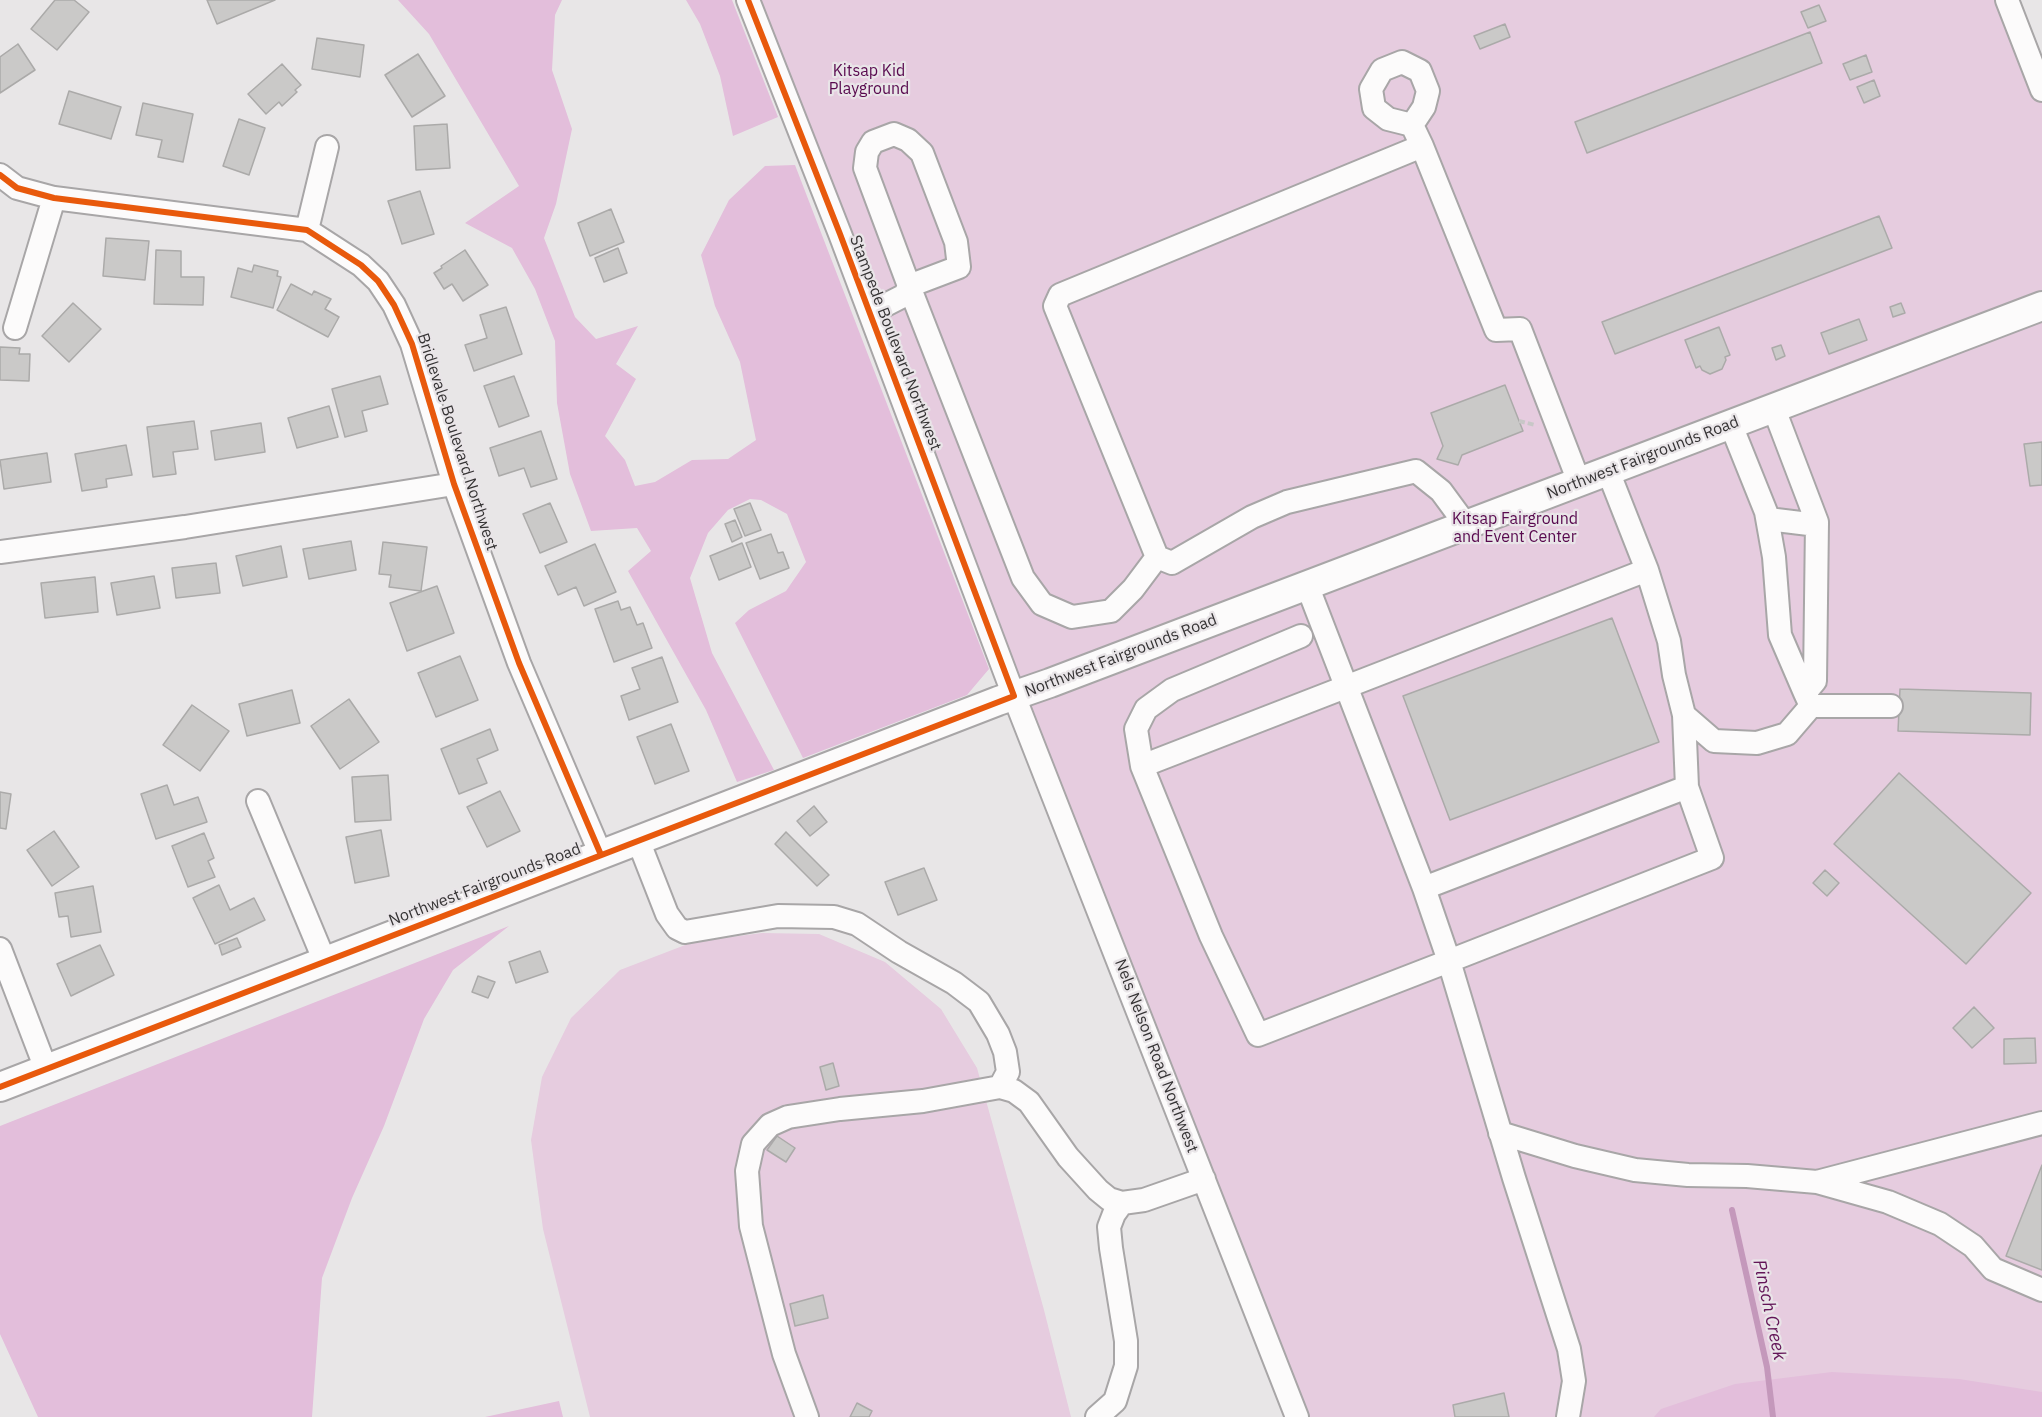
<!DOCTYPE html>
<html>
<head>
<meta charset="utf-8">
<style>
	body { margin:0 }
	canvas { display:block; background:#e8e6e7 }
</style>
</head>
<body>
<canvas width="2042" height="1417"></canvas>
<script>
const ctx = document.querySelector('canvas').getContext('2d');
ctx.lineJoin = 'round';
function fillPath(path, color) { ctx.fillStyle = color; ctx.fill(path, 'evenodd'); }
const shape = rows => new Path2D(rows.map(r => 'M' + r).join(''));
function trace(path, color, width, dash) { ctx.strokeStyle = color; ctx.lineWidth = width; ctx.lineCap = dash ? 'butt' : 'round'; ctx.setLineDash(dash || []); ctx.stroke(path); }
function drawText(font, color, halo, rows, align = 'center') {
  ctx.font = font + ' "IBM Plex Sans",sans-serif'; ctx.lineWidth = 4.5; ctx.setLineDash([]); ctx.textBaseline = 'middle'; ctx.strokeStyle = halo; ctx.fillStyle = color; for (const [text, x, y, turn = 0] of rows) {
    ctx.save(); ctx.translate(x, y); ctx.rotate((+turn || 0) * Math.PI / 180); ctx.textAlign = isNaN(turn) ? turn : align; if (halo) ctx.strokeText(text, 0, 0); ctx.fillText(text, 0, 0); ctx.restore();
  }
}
fillPath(shape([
	[748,0,2007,0,2042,90,2042,1417,1297,1417],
	[762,933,819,934,885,962,941,1009,977,1068,1044,1310,1071,1417,590,1417,543,1229,531,1140,542,1077,571,1018,620,970,693,942]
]), '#e6ccdf');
fillPath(shape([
	[398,0,562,0,555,15,552,70,572,129,556,204,544,238,575,317,596,339,638,326,616,364,636,379,605,436,625,460,635,486,655,482,692,460,728,459,756,440,740,362,715,306,701,255,729,200,765,166,795,165,989,669,967,695,803,758,735,623,749,610,786,591,806,562,787,514,761,500,750,499,728,510,708,533,690,578,712,653,774,770,737,782,706,710,628,571,651,551,637,528,591,531,570,474,557,403,555,341,535,289,512,248,465,223,519,186,429,34],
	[686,0,732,0,778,117,733,136,720,76,700,24],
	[509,926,453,970,424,1019,384,1126,352,1198,322,1278,312,1417,38,1417,0,1334,0,1126],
	[1832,1372,1959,1379,2042,1392,2042,1417,1654,1417,1661,1409,1735,1384],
	[559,1401,563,1417,485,1417]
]), '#e3bedb');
trace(shape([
	[1732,1210,1767,1367,1773,1417]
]), '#c498bb', 6);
const building = shape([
	[55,0,74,0,89,12,57,50,31,29,55,0],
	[207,0,275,0,217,24,207,0],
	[1819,5,1826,21,1808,28,1801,12,1819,5],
	[1505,24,1510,37,1480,49,1474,36,1505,24],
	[1810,32,1822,63,1587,153,1575,122,1810,32],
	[317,38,364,45,360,77,312,69,317,38],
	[18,44,35,70,0,93,0,57,18,44],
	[418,54,445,96,412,117,385,75,418,54],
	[1866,55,1872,72,1850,80,1843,64,1866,55],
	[282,64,301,85,295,90,297,92,282,106,279,102,266,114,248,94,282,64],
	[1874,80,1880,96,1864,103,1857,87,1874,80],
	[69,91,121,107,111,139,59,124,69,91],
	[143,103,193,114,183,162,158,157,162,140,136,135,143,103],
	[239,119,265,128,249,175,223,166,239,119],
	[447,124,450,168,416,170,414,126,447,124],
	[420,191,434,234,402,244,388,201,420,191],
	[611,209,624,242,590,256,578,223,611,209],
	[1879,216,1892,248,1615,354,1602,322,1879,216],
	[106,238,149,241,145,280,103,276,106,238],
	[618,248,627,273,604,282,595,258,618,248],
	[156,250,181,251,181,277,204,277,203,305,154,304,156,250],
	[465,250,488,285,463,301,452,284,444,289,434,273,442,268,441,266,465,250],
	[254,265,278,271,277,276,281,277,273,308,231,297,238,268,252,272,254,265],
	[291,284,312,295,314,291,331,299,325,309,339,317,328,337,277,310,291,284],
	[73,303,101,329,69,362,42,336,73,303],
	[1901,303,1905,313,1893,317,1890,307,1901,303],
	[506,307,522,354,474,371,465,345,487,338,480,315,506,307],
	[1859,319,1867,340,1829,354,1821,333,1859,319],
	[1719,327,1730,355,1725,357,1726,360,1722,369,1710,374,1702,370,1700,366,1696,368,1685,340,1719,327],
	[1781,345,1785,356,1776,360,1772,348,1781,345],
	[0,347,20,348,19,354,30,354,29,381,0,380,0,347],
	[380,376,388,404,362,411,367,431,345,437,332,389,380,376],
	[514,376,529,416,499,427,484,386,514,376],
	[1505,385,1523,431,1462,455,1458,465,1437,459,1443,446,1431,413,1505,385],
	[329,406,338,437,297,448,288,418,329,406],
	[194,421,198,449,173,452,176,474,153,477,147,427,194,421],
	[261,423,265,452,215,460,211,431,261,423],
	[541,431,557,479,531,487,524,468,499,476,490,448,541,431],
	[2042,442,2042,485,2030,486,2024,444,2042,442],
	[126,445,132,475,106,479,107,487,82,491,75,454,126,445],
	[47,453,51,482,4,489,0,460,47,453],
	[550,503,567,542,540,553,523,514,550,503],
	[750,503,761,530,745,536,734,509,750,503],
	[735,520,742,537,732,542,725,524,735,520],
	[771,534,778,553,783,552,789,568,760,579,746,543,771,534],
	[351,541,356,570,309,579,303,549,351,541],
	[383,542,427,547,421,591,389,587,391,575,379,574,383,542],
	[742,543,751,567,719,580,710,556,742,543],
	[595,544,616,592,584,606,576,587,558,595,545,566,595,544],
	[281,546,287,577,243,586,236,556,281,546],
	[216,563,220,593,176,598,172,568,216,563],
	[154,576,160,608,117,615,111,583,154,576],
	[95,577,98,612,45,618,41,583,95,577],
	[437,586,454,633,407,651,390,603,437,586],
	[618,601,621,610,630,607,637,625,643,623,652,648,614,662,595,609,618,601],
	[1612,618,1659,742,1450,820,1403,696,1612,618],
	[460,656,478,700,436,717,418,673,460,656],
	[662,657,678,702,629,720,621,696,640,689,632,668,662,657],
	[1900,689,2031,693,2030,735,1898,731,1900,689],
	[292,690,300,723,247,736,239,704,292,690],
	[349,699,379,742,340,769,311,726,349,699],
	[192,705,229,731,200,771,163,745,192,705],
	[671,724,689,771,655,784,637,737,671,724],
	[490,729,498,750,477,759,487,783,459,794,441,749,490,729],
	[1899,773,2031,893,1966,964,1834,844,1899,773],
	[388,775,391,820,355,822,352,777,388,775],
	[167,785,174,805,198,797,207,822,156,839,141,794,167,785],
	[500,791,520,831,487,847,467,807,500,791],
	[0,792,11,794,6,829,0,828,0,792],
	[814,806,827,822,810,836,797,821,814,806],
	[381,830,389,876,355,883,346,837,381,830],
	[54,831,79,867,52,886,27,850,54,831],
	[786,832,829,875,817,886,775,844,786,832],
	[204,833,214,858,208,861,215,877,188,887,172,846,204,833],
	[924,868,937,900,898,915,885,882,924,868],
	[1825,870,1839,883,1827,896,1813,883,1825,870],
	[219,885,230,910,254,898,265,920,215,944,193,898,219,885],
	[93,886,101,932,71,937,68,916,59,917,55,893,93,886],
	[237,938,241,947,222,955,219,945,237,938],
	[100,945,114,975,71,996,57,964,100,945],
	[540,951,548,972,516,983,509,962,540,951],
	[478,976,495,982,488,998,472,992,478,976],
	[1974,1007,1994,1028,1972,1048,1953,1028,1974,1007],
	[2035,1038,2036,1063,2004,1064,2004,1039,2035,1038],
	[833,1063,839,1086,826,1090,820,1067,833,1063],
	[777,1136,795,1148,786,1162,767,1150,777,1136],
	[2042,1165,2042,1270,2006,1256,2042,1165],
	[823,1295,828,1318,795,1326,790,1304,823,1295],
	[1504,1393,1509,1417,1455,1417,1453,1405,1504,1393],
	[857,1403,872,1411,869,1417,850,1417,857,1403]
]);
fillPath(building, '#cac9c8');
trace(building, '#abaaa9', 1.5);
const minor = shape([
	[748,0,840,234,1014,696,1297,1417],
	[2007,0,2042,90],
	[1412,125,1388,119,1374,108,1371,89,1382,70,1402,62,1420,71,1428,91,1424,107,1412,125,1422,146],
	[0,175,17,188,54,198,307,230,361,265,378,281,394,305,412,344,454,484,519,663,601,855],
	[307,230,327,147],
	[870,313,905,295,909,286,865,168,867,152,873,142,894,134,908,140,922,153,956,242,959,267,909,286,1023,578,1042,604,1072,617,1111,611,1133,589,1157,557,1172,563,1252,517,1287,502,1416,471,1441,491,1466,525],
	[15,328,54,198],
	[1731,425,1766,512,1774,557,1780,635,1805,693,1815,681,1817,522,1774,409],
	[1768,519,1817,525],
	[0,552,185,527,454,484],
	[1157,557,1055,306,1060,295,1422,146,1496,330,1520,329,1579,482],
	[1647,570,1669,641,1674,675,1684,715,1714,741,1757,743,1787,734,1811,706],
	[1301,636,1172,690,1146,709,1136,729,1142,766,1211,936,1258,1035,1449,961,1424,888,1307,585],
	[1805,693,1811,706,1891,706],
	[1142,766,1647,570,1608,471],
	[258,801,325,962],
	[638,840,667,914,677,928,685,932,778,916,834,917,857,924,899,952,954,983,979,1002,998,1034,1005,1052,1008,1072,1000,1087],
	[1424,888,1687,787],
	[0,949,46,1069],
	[1500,1133,1575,1156,1635,1170,1688,1175,1747,1176,1817,1182,1888,1202,1940,1224,1973,1246,1993,1269,2042,1290],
	[1817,1182,2042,1123],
	[807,1417,784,1354,751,1226,747,1171,753,1144,770,1125,788,1117,840,1109,923,1101,1000,1087,1014,1091,1029,1102,1068,1157,1098,1190,1109,1199,1122,1203,1144,1200,1204,1179],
	[1097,1417,1115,1401,1126,1366,1126,1341,1111,1248,1109,1227,1114,1214,1122,1203],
	[1568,1417,1574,1381,1569,1349,1514,1178,1449,961,1712,858,1687,787,1684,715]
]);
const major = shape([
	[0,1087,998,701,1050,683,2042,306]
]);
trace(minor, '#a8a6a7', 26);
trace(major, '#a8a6a7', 32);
trace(shape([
	[1519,421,1535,425]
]), '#c8c7c7', 4, [6, 3]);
trace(minor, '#fcfbfb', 22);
trace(major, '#fcfbfb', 28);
trace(shape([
	[0,175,17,188,54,198,307,230,361,265,378,281,394,305,412,344,454,484,519,663,601,855],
	[0,1087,1014,696,840,234,748,0]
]), '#e8590c', 6);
drawText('16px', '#58094e', '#e9e5e8', [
	["Kitsap Kid",869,71],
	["Playground",869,89],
	["Kitsap Fairground",1515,519],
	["and Event Center",1515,537]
]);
drawText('16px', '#353334', '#e9e5e8', [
	["Stampede Boulevard Northwest",895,343,69],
	["Bridlevale Boulevard Northwest",457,442,72],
	["Northwest Fairgrounds Road",1643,458,-21],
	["Northwest Fairgrounds Road",1121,656,-21],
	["Northwest Fairgrounds Road",485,885,-21],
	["Nels Nelson Road Northwest",1156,1056,69]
]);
drawText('italic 18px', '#631658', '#e9e5e8', [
	["Pinsch Creek",1769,1310,78]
]);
</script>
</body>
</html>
